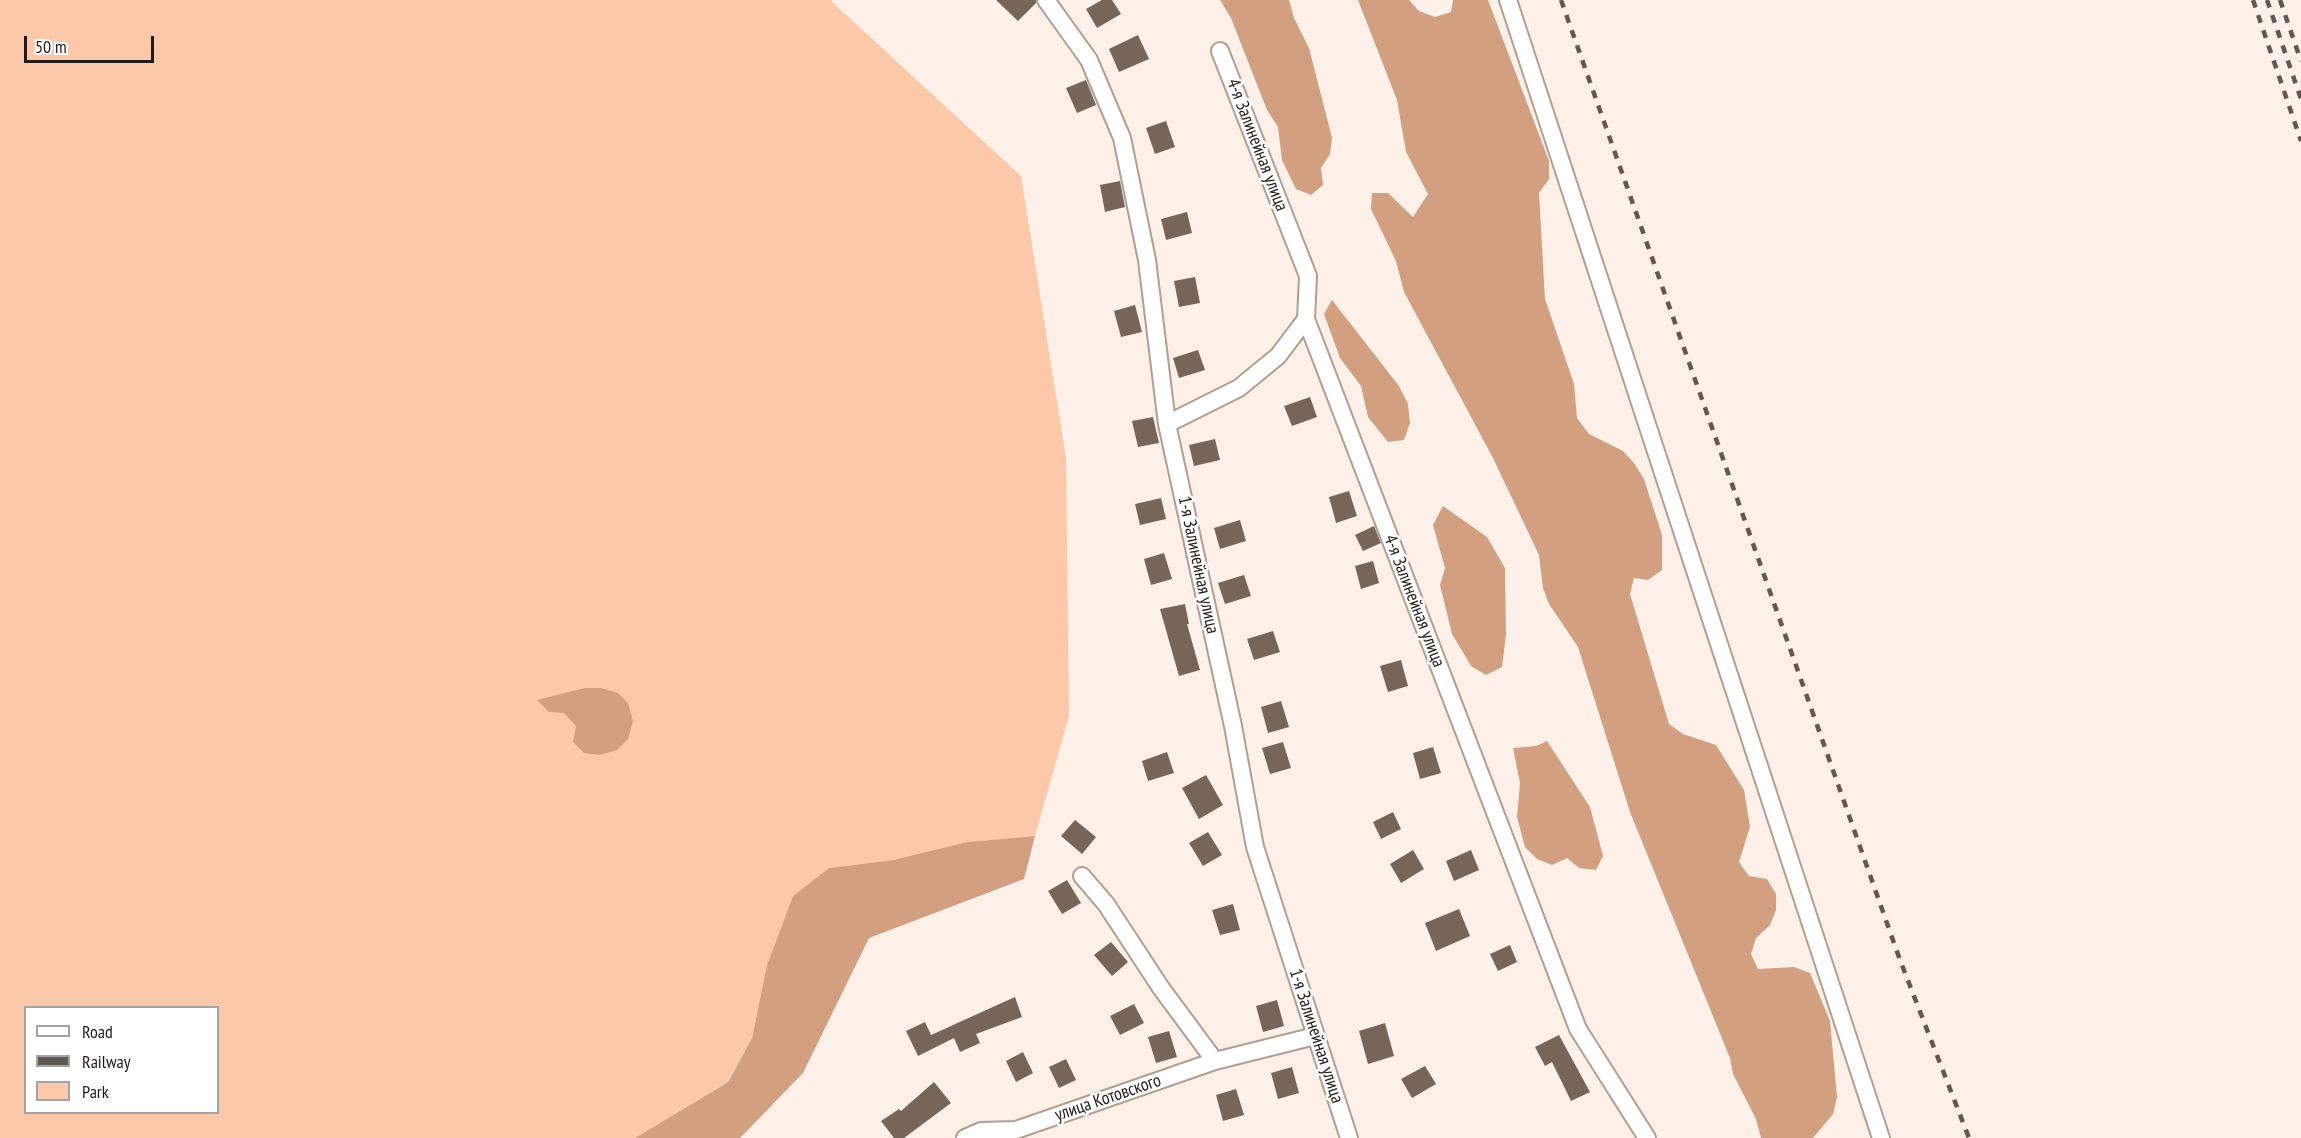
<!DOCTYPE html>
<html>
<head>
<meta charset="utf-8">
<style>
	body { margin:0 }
	#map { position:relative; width:2301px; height:1138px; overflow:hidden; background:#fdf0e8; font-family:"PT Sans Narrow",sans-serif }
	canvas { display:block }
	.legend { position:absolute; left:24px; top:1006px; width:195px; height:108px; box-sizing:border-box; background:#fff; border:2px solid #a7a3a2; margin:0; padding:8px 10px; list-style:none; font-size:18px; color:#221a16 }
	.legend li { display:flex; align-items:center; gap:12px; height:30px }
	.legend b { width:30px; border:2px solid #a7a3a2 }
	.scale { position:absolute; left:24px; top:36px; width:130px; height:27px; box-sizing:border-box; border:3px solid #221a16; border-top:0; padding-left:8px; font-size:18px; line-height:21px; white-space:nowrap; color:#221a16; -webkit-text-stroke:4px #fff; paint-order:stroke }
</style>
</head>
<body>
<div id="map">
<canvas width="2301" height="1138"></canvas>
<ul class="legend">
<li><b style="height:8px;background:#fff"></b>Road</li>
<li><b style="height:8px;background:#625853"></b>Railway</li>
<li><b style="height:16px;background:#fbc8a9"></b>Park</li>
</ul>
<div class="scale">50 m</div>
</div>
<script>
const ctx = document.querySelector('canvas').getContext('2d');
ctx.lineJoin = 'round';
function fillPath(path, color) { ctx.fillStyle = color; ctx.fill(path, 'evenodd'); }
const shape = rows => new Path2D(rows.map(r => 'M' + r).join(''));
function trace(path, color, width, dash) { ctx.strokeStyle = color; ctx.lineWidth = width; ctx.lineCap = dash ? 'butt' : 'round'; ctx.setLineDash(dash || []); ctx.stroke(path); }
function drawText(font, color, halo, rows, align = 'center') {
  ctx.font = font + ' "PT Sans Narrow",sans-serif'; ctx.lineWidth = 5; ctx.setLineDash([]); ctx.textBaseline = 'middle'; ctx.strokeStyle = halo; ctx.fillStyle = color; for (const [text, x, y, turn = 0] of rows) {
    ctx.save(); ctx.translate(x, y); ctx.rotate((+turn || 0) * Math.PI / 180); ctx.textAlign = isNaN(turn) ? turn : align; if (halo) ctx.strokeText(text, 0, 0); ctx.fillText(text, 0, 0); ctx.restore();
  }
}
fillPath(shape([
	[0,0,830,0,1021,176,1066,458,1069,716,1035,836,967,842,893,860,829,868,793,896,767,965,752,1038,727,1082,635,1138,0,1138],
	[26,1008,218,1008,218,1112,26,1112]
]), '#fbc8a9');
fillPath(shape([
	[1220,0,1289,0,1294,18,1309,48,1332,138,1330,154,1321,168,1323,185,1311,195,1296,189,1282,160,1278,127,1267,110,1231,18],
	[1358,0,1409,0,1419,11,1435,17,1451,12,1453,0,1488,0,1549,161,1549,179,1539,193,1545,299,1574,384,1577,418,1589,434,1623,451,1634,463,1644,479,1662,535,1662,570,1648,580,1634,578,1630,594,1669,724,1683,734,1716,745,1744,790,1750,827,1739,862,1749,876,1767,879,1776,894,1776,910,1770,925,1756,938,1751,954,1758,969,1794,967,1810,973,1830,1021,1837,1097,1833,1114,1813,1138,1761,1138,1756,1119,1733,1074,1730,1058,1630,812,1578,647,1549,604,1543,588,1539,555,1493,458,1404,292,1396,261,1371,209,1372,193,1388,193,1413,217,1428,194,1406,152,1397,100],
	[1332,300,1399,386,1408,404,1410,423,1404,440,1388,442,1368,417,1361,386,1340,358,1324,314],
	[1443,506,1487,537,1505,568,1506,635,1502,667,1486,675,1471,666,1452,634,1440,585,1445,568,1433,525],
	[585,688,601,688,618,693,628,703,633,721,628,739,617,750,600,755,584,753,573,742,576,726,564,713,549,712,537,700],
	[1547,741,1590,807,1603,856,1596,870,1579,868,1567,858,1552,865,1537,859,1525,847,1517,817,1520,783,1513,748,1536,746],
	[1035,836,1024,879,869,938,803,1073,740,1138,635,1138,728,1082,752,1038,767,965,793,896,829,868,893,860,967,842]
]), '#d2a080');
fillPath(shape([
	[996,0,1036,0,1036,3,1018,21],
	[1102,0,1112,0,1121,14,1097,28,1086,9],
	[1138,35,1149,59,1119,72,1109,49],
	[1086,80,1096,105,1077,113,1066,88],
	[1166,121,1175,147,1155,154,1146,128],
	[1120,181,1125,207,1105,212,1100,185],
	[1187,212,1192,233,1166,240,1161,219],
	[1195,277,1200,303,1179,307,1174,281],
	[1135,305,1142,332,1121,337,1114,311],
	[1198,350,1205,370,1179,378,1173,358],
	[1310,397,1317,417,1292,426,1284,406],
	[1153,417,1159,443,1138,447,1132,421],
	[1215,439,1220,460,1194,466,1189,445],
	[1349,491,1357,516,1336,523,1329,497],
	[1161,498,1166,519,1140,525,1135,504],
	[1240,520,1246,541,1220,549,1214,528],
	[1374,526,1381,543,1363,551,1355,535],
	[1164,553,1172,579,1151,585,1144,559],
	[1373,561,1379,583,1361,589,1355,566],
	[1244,575,1251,596,1225,604,1218,583],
	[1185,604,1189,624,1187,624,1200,670,1179,676,1160,609],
	[1273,631,1280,652,1254,660,1247,639],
	[1401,660,1408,686,1388,692,1380,666],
	[1281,701,1289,727,1268,733,1261,707],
	[1283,742,1291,768,1270,774,1262,748],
	[1433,747,1441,773,1420,779,1413,753],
	[1167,752,1174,773,1148,781,1142,761],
	[1206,775,1223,805,1199,819,1182,788],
	[1393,812,1401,829,1381,839,1373,822],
	[1075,820,1096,837,1082,854,1061,836],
	[1208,832,1222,855,1203,866,1189,843],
	[1413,850,1424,869,1401,883,1390,864],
	[1471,850,1479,870,1454,881,1446,861],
	[1067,880,1081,903,1062,914,1048,891],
	[1233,904,1240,930,1220,935,1212,910],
	[1459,909,1470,936,1436,951,1425,923],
	[1111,942,1128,962,1112,976,1094,955],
	[1510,945,1517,962,1498,971,1490,954],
	[1015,997,1022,1017,976,1034,980,1043,960,1052,954,1038,918,1056,906,1031,925,1022,931,1035],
	[1277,1000,1284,1026,1263,1032,1256,1006],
	[1134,1004,1144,1023,1120,1035,1110,1016],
	[1385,1023,1394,1056,1368,1064,1359,1031],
	[1169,1031,1177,1057,1156,1063,1148,1037],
	[1559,1035,1590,1092,1571,1101,1552,1062,1545,1066,1535,1047],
	[1023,1052,1033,1073,1016,1082,1006,1061],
	[1066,1059,1076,1080,1059,1088,1049,1067],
	[1425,1066,1436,1084,1412,1098,1401,1079],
	[1292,1067,1299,1093,1278,1099,1271,1073],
	[934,1082,951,1103,904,1138,894,1138,881,1121,899,1109,901,1111],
	[1236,1089,1244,1115,1223,1121,1216,1095]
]), '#776559');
const minor = shape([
	[1046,0,1089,60,1122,138,1147,260,1167,424,1233,726,1255,847,1349,1138],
	[1508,0,1881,1138],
	[1220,51,1308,276,1306,319,1578,1029,1647,1138],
	[1167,424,1239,388,1278,356,1306,319],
	[1082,876,1106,904,1161,988,1215,1061],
	[965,1138,981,1131,1016,1130,1215,1061,1315,1036]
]);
trace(minor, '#b29e92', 20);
trace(minor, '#fff', 16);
trace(shape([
	[1561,0,1900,960,1969,1138],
	[2253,0,2301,141],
	[2267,0,2301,99],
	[2280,0,2301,61]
]), '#625853', 4.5, [8, 8]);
drawText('18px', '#221a16', '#fff', [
	["4-я Залинейная улица",1257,145,69],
	["1-я Залинейная улица",1198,565,78],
	["4-я Залинейная улица",1414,601,69],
	["1-я Залинейная улица",1316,1036,72],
	["улица Котовского",1108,1098,-19]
]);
</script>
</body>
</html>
